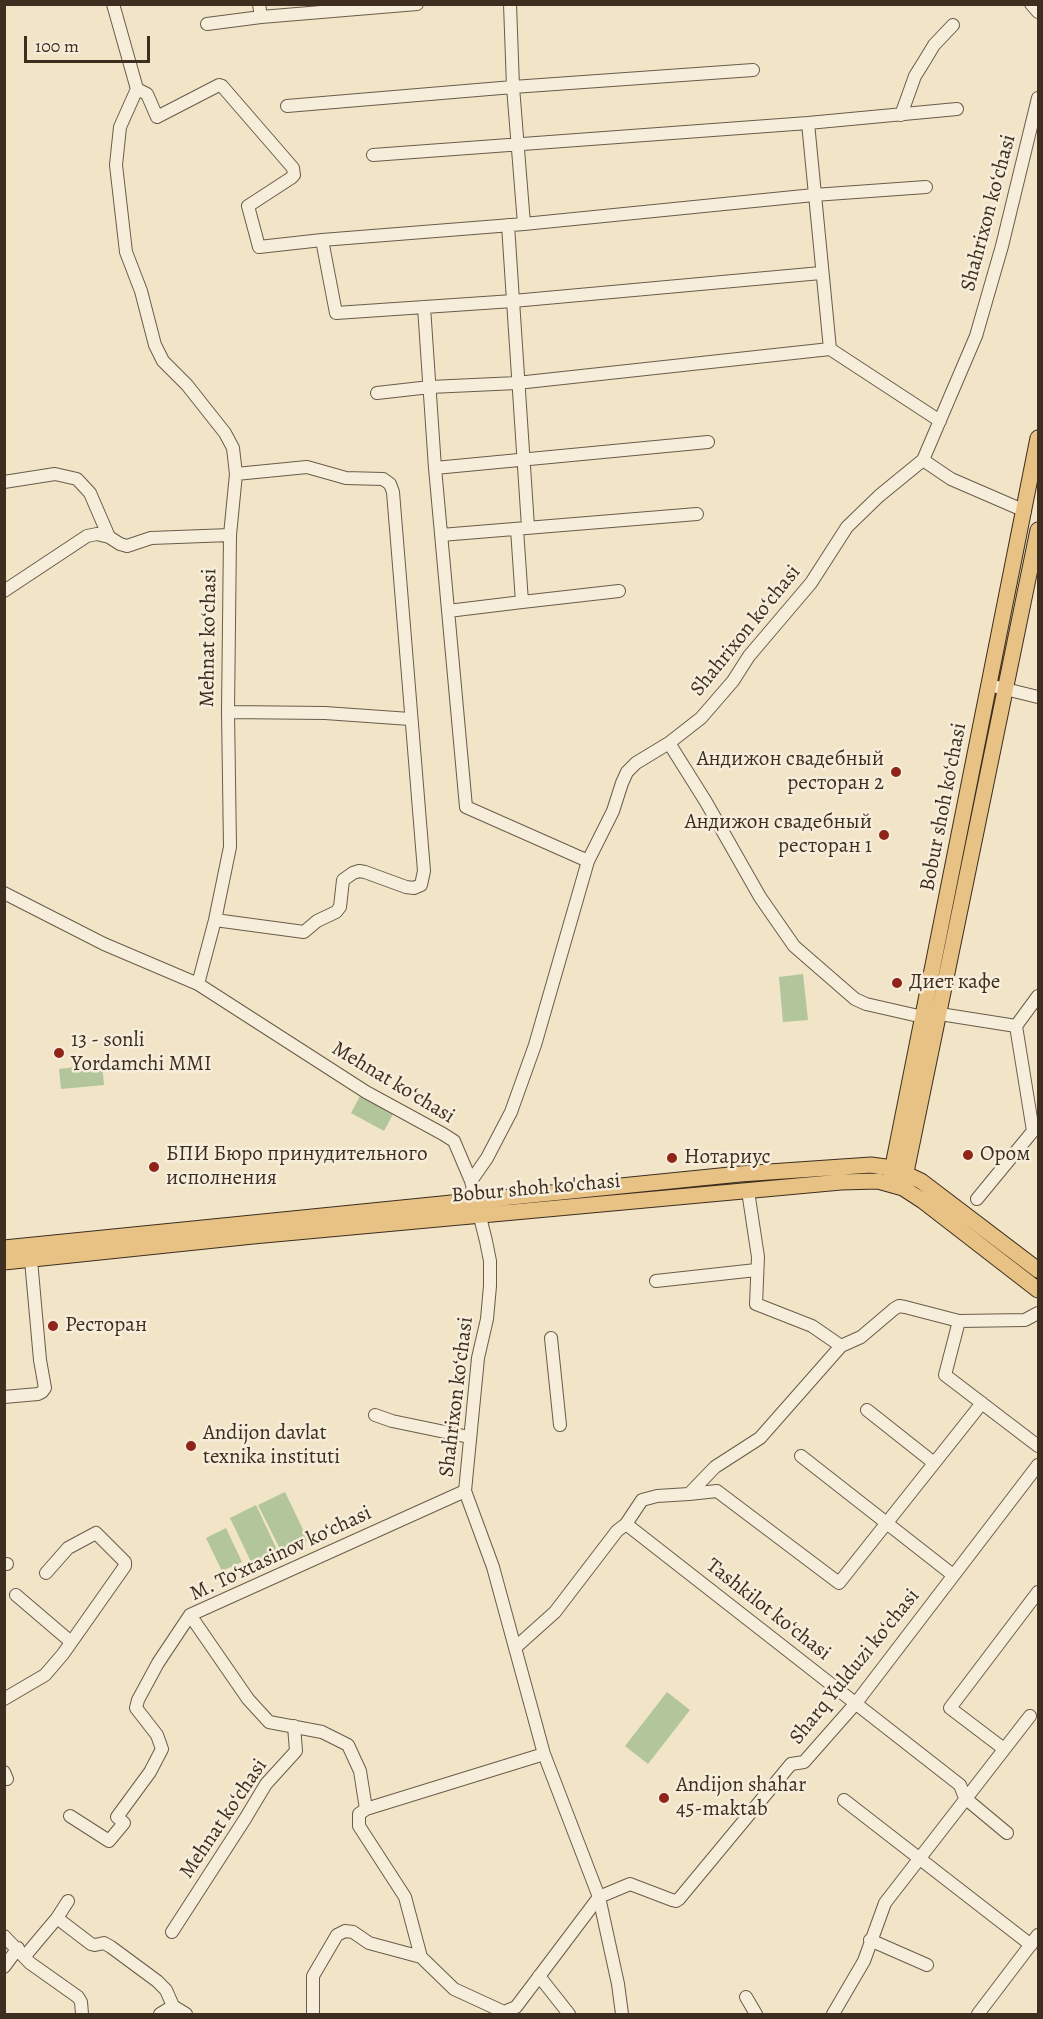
<!DOCTYPE html>
<html>
<head>
<meta charset="utf-8">
<style>
	body { margin:0 }
	#map { position:relative; width:1043px; height:2019px; overflow:hidden; background:#f1e4c7; font-family:Alegreya,serif }
	canvas { display:block }
	.frame { position:absolute; inset:0; border:6px solid #3d2e1f; pointer-events:none }
	.scale { position:absolute; left:24px; top:36px; width:126px; height:27px; box-sizing:border-box; border:3px solid #3d2e1f; border-top:0; padding-left:8px; font-size:18px; line-height:21px; white-space:nowrap; color:#3d2e1f; -webkit-text-stroke:4px #f6eddb; paint-order:stroke }
</style>
</head>
<body>
<div id="map">
<canvas width="1043" height="2019"></canvas>
<div class="frame"></div>
<div class="scale">100 m</div>
</div>
<script>
const ctx = document.querySelector('canvas').getContext('2d');
ctx.lineJoin = 'round';
function fillPath(path, color) { ctx.fillStyle = color; ctx.fill(path, 'evenodd'); }
const shape = rows => new Path2D(rows.map(r => 'M' + r).join(''));
function trace(path, color, width, dash) { ctx.strokeStyle = color; ctx.lineWidth = width; ctx.lineCap = dash ? 'butt' : 'round'; ctx.setLineDash(dash || []); ctx.stroke(path); }
function drawText(font, color, halo, rows, align = 'center') {
  ctx.font = font + ' Alegreya,serif'; ctx.lineWidth = 5; ctx.setLineDash([]); ctx.textBaseline = 'middle'; ctx.strokeStyle = halo; ctx.fillStyle = color; for (const [text, x, y, turn = 0] of rows) {
    ctx.save(); ctx.translate(x, y); ctx.rotate((+turn || 0) * Math.PI / 180); ctx.textAlign = isNaN(turn) ? turn : align; if (halo) ctx.strokeText(text, 0, 0); ctx.fillText(text, 0, 0); ctx.restore();
  }
}
fillPath(shape([
	[803,974,808,1020,783,1022,779,977],
	[102,1064,104,1085,61,1089,59,1069],
	[360,1096,393,1114,384,1131,351,1113],
	[285,1492,308,1540,282,1553,258,1505],
	[256,1505,279,1554,253,1566,230,1518],
	[226,1528,242,1562,222,1571,206,1538],
	[667,1692,690,1710,648,1764,625,1746]
]), '#b3c59a');
const minor = shape([
	[113,4,137,89,120,127,116,165,126,252,141,291,155,345,163,361,187,385,225,433,233,448,236,474,230,535,228,712,230,847,215,920,198,984,366,1092,443,1134,454,1141,471,1181,486,1241,490,1261,490,1286,487,1319,478,1358,465,1491,493,1567,544,1754,599,1897,618,1984,622,2014],
	[259,4,261,17,417,4],
	[510,4,513,87,524,224],
	[1031,4,1038,12],
	[207,24,261,17],
	[137,89,147,94,157,117,219,85,222,86,293,168,294,175,291,178,248,206,259,247,322,240,524,224,814,195,926,187],
	[287,106,513,87,753,70],
	[901,115,915,76,925,60,934,45,953,25],
	[808,123,957,109],
	[373,155,808,123,830,349,517,383,430,387,377,393],
	[508,225,528,527],
	[322,240,336,313,513,301,821,273],
	[424,307,435,468,466,807,588,861],
	[830,349,940,421],
	[923,460,951,479,1025,511],
	[435,468,708,442],
	[4,482,55,474,77,479,90,493,109,537],
	[441,535,697,514],
	[4,591,87,536,97,534,109,537,120,544,127,546,151,538,230,535],
	[522,602,619,591],
	[448,611,522,602,517,529],
	[989,685,1038,697],
	[228,712,325,713,410,719],
	[669,743,706,802,760,897,794,946,855,999,866,1004,923,1017],
	[4,893,104,944,198,984],
	[215,920,304,932,317,921,336,912,340,907,343,880,353,873,359,871,365,872,406,887,414,888,421,885,424,871,393,492,390,484,383,479,346,478,307,467,236,474],
	[940,1014,1016,1026],
	[1016,1026,1038,996],
	[471,1181,487,1158,511,1112,535,1045,588,861,613,811,622,783,627,772,636,763,669,743,701,718,733,681,749,656,811,583,847,527,879,496,923,460,976,336,1002,246,1038,98],
	[748,1191,758,1257,756,1304,812,1326,841,1346],
	[977,1199,1033,1131,1016,1026],
	[656,1281,756,1270],
	[959,1321,945,1375,1038,1446],
	[551,1338,560,1425],
	[4,1397,38,1394,42,1392,45,1388,40,1360,31,1260],
	[867,1410,934,1463],
	[375,1415,392,1421,469,1437],
	[801,1456,953,1575],
	[689,1494,717,1491,839,1583,982,1403],
	[626,1524,960,1785,965,1798,1007,1833],
	[4,1564,7,1564],
	[16,1595,71,1642],
	[190,1615,248,1699,269,1722,322,1732,348,1745,360,1771,366,1809,359,1814,359,1826,405,1897,421,1957,454,1989,504,2012,516,2007,599,1897,630,1884,672,1900,676,1901,679,1899,791,1764,804,1762,856,1703,1038,1465],
	[190,1615,465,1491],
	[516,1647,555,1612,617,1531,626,1524,642,1500,657,1496,689,1494,715,1467,760,1438,841,1346,861,1337,894,1309,899,1306,905,1307,959,1321,1025,1320,1038,1313],
	[4,1699,45,1675,63,1654,125,1566,125,1562,96,1533,68,1548,46,1573],
	[1004,1749,950,1708,1038,1592],
	[4,1772,7,1779],
	[844,1800,1031,1945],
	[366,1809,544,1754],
	[70,1816,109,1841,124,1823,117,1817,150,1772,162,1749,157,1735,136,1708,138,1700,158,1663,190,1615],
	[57,1918,68,1901],
	[172,1932,245,1819,266,1784,296,1751,294,1726],
	[4,1936,30,1963,78,1997,81,2002,82,2014],
	[870,1940,927,1965],
	[25,1956,57,1918,91,1944,95,1945,104,1943,111,1947,157,1981,166,1990,173,2006],
	[4,1967,18,1948],
	[539,1976,569,2014],
	[746,1997,756,2014],
	[160,2014,173,2006,186,2014],
	[313,2014,313,1976,337,1935,345,1931,353,1932,369,1943,421,1957],
	[833,2014,864,1961,885,1903,1030,1716],
	[978,2014,1038,1935]
]);
const major = shape([
	[891,1176,1038,438],
	[904,1182,1038,530],
	[4,1248,740,1174,871,1165,893,1168,921,1181,1038,1270],
	[4,1262,253,1236,841,1182,878,1181,903,1188,923,1201,1038,1290]
]);
trace(minor, '#6a5c49', 14);
trace(major, '#3d2e1f', 17);
trace(minor, '#f6eddb', 12);
trace(major, '#e8c284', 15);
for (const [x, y, r, color] of [
	[896,772,6,"#8f2418"],
	[884,835,6,"#8f2418"],
	[897,983,6,"#8f2418"],
	[59,1053,6,"#8f2418"],
	[968,1155,6,"#8f2418"],
	[672,1158,6,"#8f2418"],
	[154,1167,6,"#8f2418"],
	[53,1326,6,"#8f2418"],
	[191,1446,6,"#8f2418"],
	[664,1798,6,"#8f2418"]
]) { const dot = new Path2D(); dot.arc(x, y, r, 0, 2 * Math.PI); ctx.fillStyle = color; ctx.fill(dot); trace(dot, '#f6eddb', 2); }
drawText('21px', '#3d2e1f', '#f6eddb', [
	["Shahrixon koʻchasi",989,213,-75],
	["Shahrixon koʻchasi",746,631,-51],
	["Mehnat koʻchasi",209,638,-89],
	["Bobur shoh koʻchasi",944,807,-79],
	["Mehnat koʻchasi",393,1083,31],
	["Bobur shoh ko'chasi",536,1189,-5],
	["Shahrixon koʻchasi",457,1397,-83],
	["M. Toʻxtasinov koʻchasi",281,1554,-25],
	["Tashkilot koʻchasi",768,1610,38],
	["Sharq Yulduzi koʻchasi",855,1667,-51],
	["Mehnat koʻchasi",224,1819,-56]
]);
drawText('21px', '#3d2e1f', '#f6eddb', [
	["Андижон свадебный",884,760,"right"],
	["ресторан 2",884,784,"right"],
	["Андижон свадебный",872,823,"right"],
	["ресторан 1",872,847,"right"],
	["Диет кафе",909,983],
	["13 - sonli",71,1041],
	["Yordamchi MMI",71,1065],
	["БПИ Бюро принудительного",166,1155],
	["исполнения",166,1179],
	["Ором",980,1155],
	["Нотариус",684,1158],
	["Ресторан",65,1326],
	["Andijon davlat",203,1434],
	["texnika instituti",203,1458],
	["Andijon shahar",676,1786],
	["45-maktab",676,1810]
], 'left');
</script>
</body>
</html>
